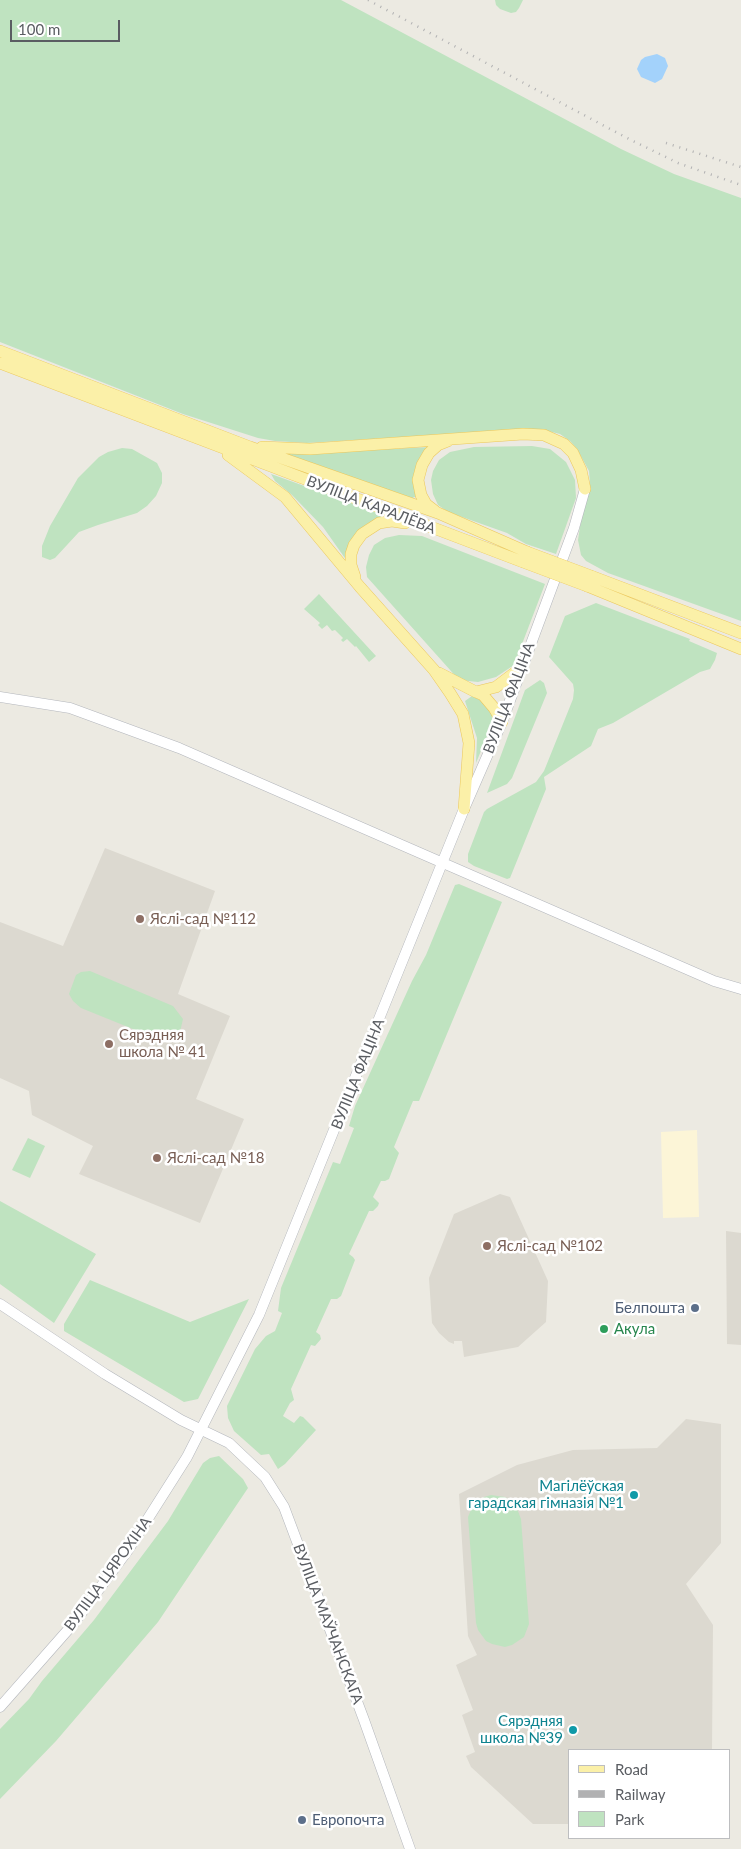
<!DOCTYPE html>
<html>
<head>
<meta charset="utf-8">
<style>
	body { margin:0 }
	#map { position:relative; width:741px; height:1849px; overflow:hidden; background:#eceae2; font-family:Lato,sans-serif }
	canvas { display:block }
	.legend { position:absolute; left:568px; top:1749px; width:162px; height:90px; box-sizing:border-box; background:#fff; border:1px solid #bdbec0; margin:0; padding:6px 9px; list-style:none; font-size:15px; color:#5a5d62 }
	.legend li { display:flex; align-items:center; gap:10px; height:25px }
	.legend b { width:25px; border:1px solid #bdbec0 }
	.scale { position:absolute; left:10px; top:20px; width:110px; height:22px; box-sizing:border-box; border:2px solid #5a5d62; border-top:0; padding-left:6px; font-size:15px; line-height:18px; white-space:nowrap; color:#5a5d62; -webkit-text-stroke:4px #fff; paint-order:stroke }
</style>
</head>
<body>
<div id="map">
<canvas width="741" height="1849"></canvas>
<ul class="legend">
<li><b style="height:6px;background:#fbf0a8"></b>Road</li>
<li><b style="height:6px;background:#b1b1b2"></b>Railway</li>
<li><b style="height:14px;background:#bfe3c0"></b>Park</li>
</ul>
<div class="scale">100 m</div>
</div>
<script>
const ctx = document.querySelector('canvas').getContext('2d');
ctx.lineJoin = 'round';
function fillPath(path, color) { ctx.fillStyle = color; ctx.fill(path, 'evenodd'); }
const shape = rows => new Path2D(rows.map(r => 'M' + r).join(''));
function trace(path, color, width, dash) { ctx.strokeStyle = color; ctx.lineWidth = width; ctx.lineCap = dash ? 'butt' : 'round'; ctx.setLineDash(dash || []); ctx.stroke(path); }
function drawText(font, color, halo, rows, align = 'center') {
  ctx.font = font + ' Lato,sans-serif'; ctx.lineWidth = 5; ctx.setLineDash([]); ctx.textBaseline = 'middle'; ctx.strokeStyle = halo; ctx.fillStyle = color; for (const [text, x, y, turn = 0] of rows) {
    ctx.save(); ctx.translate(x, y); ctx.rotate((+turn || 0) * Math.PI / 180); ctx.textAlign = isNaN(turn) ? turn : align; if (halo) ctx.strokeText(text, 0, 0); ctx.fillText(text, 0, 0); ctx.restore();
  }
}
fillPath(shape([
	[697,1130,699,1217,663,1218,661,1132]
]), '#fcf5d7');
fillPath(shape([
	[105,848,215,891,178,994,230,1016,196,1099,244,1119,200,1223,79,1174,93,1146,32,1115,29,1091,0,1078,0,922,63,946],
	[500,1194,510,1197,548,1281,546,1322,518,1347,464,1357,462,1341,454,1341,454,1344,449,1342,439,1333,432,1323,429,1278,454,1214],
	[726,1231,741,1233,741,1345,727,1344],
	[686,1419,721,1424,721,1543,686,1584,713,1625,712,1750,570,1750,570,1824,533,1824,471,1767,466,1756,475,1752,462,1715,473,1710,456,1665,477,1655,468,1636,459,1494,517,1465,573,1450,657,1448]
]), '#dcd9d0');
fillPath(shape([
	[0,0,341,0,621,149,674,174,741,198,741,621,608,573,586,561,581,555,578,540,581,520,588,496,590,484,589,471,577,449,570,441,560,434,548,431,522,430,307,443,275,441,258,438,183,414,0,342],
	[495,0,523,0,519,8,516,12,511,13,500,9,496,5],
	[532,446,550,449,566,462,575,480,576,498,556,554,526,544,507,533,448,512,438,505,433,494,431,480,433,471,439,460,450,452,474,447],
	[431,447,417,496,410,499,286,454],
	[122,448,132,449,157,463,162,473,162,483,156,496,147,506,137,513,98,525,79,532,55,558,50,560,42,557,42,546,50,526,78,478,99,457,108,452],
	[271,474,385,515,367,524,356,533,347,561,323,527,292,495,275,481],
	[399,535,422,536,545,584,514,665,496,677,478,682,459,680,367,577,366,567,369,555,374,545,385,538],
	[319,594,376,656,369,662,356,646,355,647,347,639,343,642,341,640,343,638,335,630,332,631,327,625,322,629,318,625,320,623,304,609],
	[596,603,690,639,689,641,717,653,715,660,710,669,700,672,613,723,598,729,591,746,544,777,546,789,510,878,507,879,474,866,468,862,468,854,484,812,487,809,536,782,544,771,573,699,574,690,573,684,549,657,565,616],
	[540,680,544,683,547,693,512,778,507,784,487,793,525,690],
	[472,696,482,701,491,710,494,719,476,763,477,738,465,701],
	[459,884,502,902,419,1101,413,1101,394,1147,399,1153,389,1179,385,1181,381,1181,373,1197,379,1203,378,1206,373,1211,369,1211,349,1254,353,1257,355,1260,341,1296,337,1299,331,1299,316,1332,320,1335,321,1339,315,1346,311,1345,291,1389,294,1400,290,1403,283,1416,294,1423,300,1416,303,1417,316,1430,285,1464,278,1469,269,1454,261,1455,234,1431,228,1418,227,1406,255,1349,266,1336,275,1331,282,1313,278,1311,281,1288,333,1162,340,1164,354,1128,349,1126,355,1106,412,981,426,955,455,885],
	[90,971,173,1006,183,1019,180,1032,168,1040,160,1040,81,1008,73,1001,69,994,76,975,81,972],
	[28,1138,45,1146,30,1178,12,1170],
	[0,1201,96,1254,54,1323,0,1284],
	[90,1280,190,1322,249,1299,198,1399,184,1402,64,1331,64,1324],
	[219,1456,243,1479,248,1488,158,1622,56,1741,0,1799,0,1729,29,1699,42,1681,94,1620,168,1521,203,1463,210,1458],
	[491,1495,505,1497,511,1501,516,1506,521,1519,529,1624,524,1637,512,1645,505,1647,492,1644,486,1641,478,1630,476,1623,468,1517,473,1505,484,1497]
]), '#bfe3c0');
fillPath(shape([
	[657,54,665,58,668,66,662,79,655,83,641,77,637,69,641,60,645,57]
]), '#a3d2fb');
const secondary = shape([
	[0,697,70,708,179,748,714,981,741,989],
	[0,1304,105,1374,181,1420,229,1443,265,1477,284,1507,364,1720,410,1849],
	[0,1707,74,1623,128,1550,187,1457,259,1315,464,809,502,722,574,528,585,489]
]);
const primary = shape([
	[0,351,250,447,438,513,527,552],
	[0,363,523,562],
	[262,447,310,449,523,434,544,435,564,444,573,453,581,470,585,489],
	[228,455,285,497,360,587,434,670,450,693,463,714,469,743,464,809],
	[435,511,426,504,421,495,418,480,422,465,429,453,438,445,448,441],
	[591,576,741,633],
	[355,577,351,565,351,554,354,545,362,534,379,523,392,521,405,523],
	[587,586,741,649],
	[439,673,476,692,496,687,521,668],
	[476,692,483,695,494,708,502,722]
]);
trace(secondary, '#b3b6bc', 11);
trace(primary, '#ebc75c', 12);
trace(secondary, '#fff', 10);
trace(primary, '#fbf0a8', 11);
trace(shape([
	[368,0,627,138,678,163,741,185],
	[666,143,741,167]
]), '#b1b1b2', 2.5, [1, 6]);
const primaryBridge = shape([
	[527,552,591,576],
	[523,562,587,586]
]);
trace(primaryBridge, '#ebc75c', 12, []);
trace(primaryBridge, '#fbf0a8', 11);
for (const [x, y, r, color] of [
	[140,919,5,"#8d6e63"],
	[109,1044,5,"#8d6e63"],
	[157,1158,5,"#8d6e63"],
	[487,1246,5,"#8d6e63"],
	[695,1308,5,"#5c6f8a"],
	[604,1329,5,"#2e9e5b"],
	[634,1495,5,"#0f9aa8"],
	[573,1730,5,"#0f9aa8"],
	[302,1820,5,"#5c6f8a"]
]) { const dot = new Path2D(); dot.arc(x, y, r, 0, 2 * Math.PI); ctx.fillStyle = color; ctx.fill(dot); trace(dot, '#fff', 2); }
drawText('15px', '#5a5d62', '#fff', [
	["ВУЛІЦА КАРАЛЁВА",371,505,21],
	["ВУЛІЦА ФАЦІНА",509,698,-69],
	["ВУЛІЦА ФАЦІНА",358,1074,-68],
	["ВУЛІЦА ЦЯРОХІНА",108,1574,-54],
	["ВУЛІЦА МАЎЧАНСКАГА",328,1624,69]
]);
drawText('15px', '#785e54', '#fff', [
	["Яслі-сад №112",150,919],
	["Сярэдняя",119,1035],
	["школа № 41",119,1052],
	["Яслі-сад №18",167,1158],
	["Яслі-сад №102",497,1246]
], 'left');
drawText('15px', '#4e5e75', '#fff', [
	["Белпошта",685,1308],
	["Европочта",312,1820,"left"]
], 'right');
drawText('15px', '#27864d', '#fff', [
	["Акула",614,1329]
], 'left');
drawText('15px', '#0d838f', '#fff', [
	["Магілёўская",624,1486],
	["гарадская гімназія №1",624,1503],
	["Сярэдняя",563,1721],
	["школа №39",563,1738]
], 'right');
</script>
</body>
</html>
